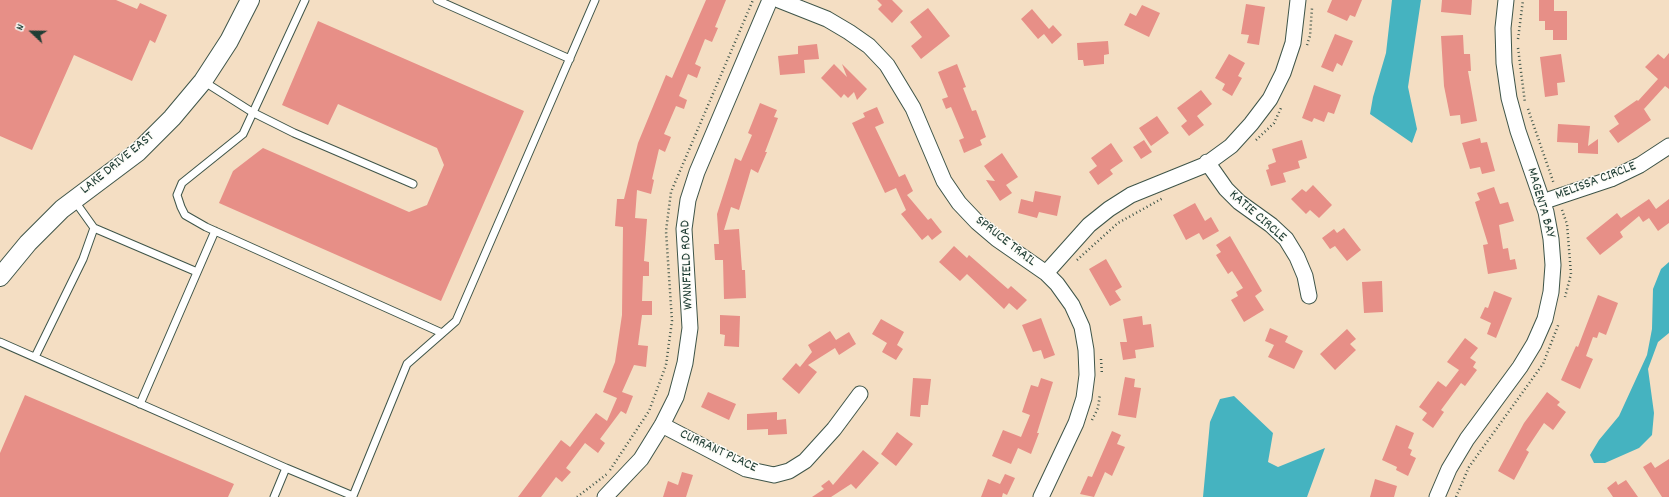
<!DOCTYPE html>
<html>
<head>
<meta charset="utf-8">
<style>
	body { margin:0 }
	#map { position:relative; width:1669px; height:497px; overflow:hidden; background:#f4dec3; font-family:Dekko,sans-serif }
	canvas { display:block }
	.north { position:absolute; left:12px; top:12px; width:40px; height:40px; -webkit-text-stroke:3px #fdfcf7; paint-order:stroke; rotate:292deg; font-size:11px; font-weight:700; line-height:16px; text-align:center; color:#1f3d34 }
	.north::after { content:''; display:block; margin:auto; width:14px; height:18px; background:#1f3d34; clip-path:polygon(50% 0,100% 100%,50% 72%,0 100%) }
</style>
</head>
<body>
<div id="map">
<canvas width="1669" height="497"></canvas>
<div class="north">N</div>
</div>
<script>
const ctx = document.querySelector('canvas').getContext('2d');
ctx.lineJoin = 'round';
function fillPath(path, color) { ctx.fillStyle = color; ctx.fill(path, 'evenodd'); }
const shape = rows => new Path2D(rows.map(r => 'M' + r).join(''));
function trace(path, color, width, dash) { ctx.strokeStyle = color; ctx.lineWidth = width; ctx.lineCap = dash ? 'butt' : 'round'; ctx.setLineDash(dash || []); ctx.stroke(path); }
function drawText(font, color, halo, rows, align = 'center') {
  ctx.font = font + ' Dekko,sans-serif'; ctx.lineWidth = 3; ctx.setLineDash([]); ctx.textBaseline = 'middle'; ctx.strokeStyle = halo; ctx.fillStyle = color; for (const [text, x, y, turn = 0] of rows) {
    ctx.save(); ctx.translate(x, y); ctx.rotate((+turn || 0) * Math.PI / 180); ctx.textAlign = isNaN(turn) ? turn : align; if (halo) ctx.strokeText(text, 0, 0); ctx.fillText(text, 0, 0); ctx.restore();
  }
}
fillPath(shape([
	[1392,0,1421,0,1408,87,1417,129,1412,143,1370,114,1373,97,1386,53],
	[1669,262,1669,333,1658,342,1648,369,1654,413,1652,435,1639,448,1605,463,1594,463,1590,455,1599,440,1619,416,1647,355,1652,329,1653,289,1661,269],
	[1234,396,1273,433,1268,462,1278,467,1325,448,1307,497,1203,497,1210,422,1220,399]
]), '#45b3c0');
fillPath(shape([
	[0,0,116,0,137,9,140,3,167,15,155,43,150,40,132,81,74,55,32,150,0,136],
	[706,0,726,0,715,27,718,28,712,42,705,39,695,64,701,67,697,78,688,74,679,96,687,100,684,109,676,106,664,134,671,137,665,152,659,149,652,179,654,180,651,194,637,190,635,218,647,219,644,261,649,262,649,276,643,276,642,301,652,301,652,315,642,315,638,345,648,346,646,367,634,365,622,392,633,396,626,414,621,411,600,439,605,443,598,453,585,443,566,468,571,472,562,482,556,477,541,497,518,497,561,440,570,447,596,413,607,421,617,398,603,392,615,362,622,315,623,227,615,226,617,199,624,199,638,143,666,75,672,78],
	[877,0,892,0,903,11,892,23,878,9,882,5],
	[1332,0,1362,0,1355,17,1350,15,1347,21,1327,12],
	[1442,0,1472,0,1471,15,1441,12],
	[1539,0,1554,0,1554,11,1567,11,1567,40,1553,40,1553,30,1545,30,1545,21,1539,21],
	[1246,4,1265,7,1259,45,1247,43,1249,35,1241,34],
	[1142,5,1160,13,1149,37,1124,25,1130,13,1136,16],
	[928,8,950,36,921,59,911,46,922,37,910,22],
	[1032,9,1049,29,1053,25,1062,35,1052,44,1044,34,1038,39,1021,19],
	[318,21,524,111,441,301,219,203,233,171,263,148,409,212,427,205,444,165,437,148,338,104,328,125,282,105],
	[1335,34,1353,41,1342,66,1337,63,1333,72,1321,67],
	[1463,35,1464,54,1470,54,1471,71,1468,71,1477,121,1461,124,1460,115,1450,116,1444,86,1441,36],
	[1108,41,1109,54,1104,55,1104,64,1084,66,1083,60,1078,60,1077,43],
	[817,44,819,59,804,60,805,73,780,75,778,56,798,54,798,46],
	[1669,53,1669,89,1665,86,1644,109,1642,106,1651,120,1618,143,1609,131,1619,124,1614,116,1637,100,1638,101,1658,79,1645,67,1658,54,1664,59],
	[1229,54,1245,63,1238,76,1242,78,1232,96,1222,90,1225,84,1215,78],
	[1561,54,1565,82,1557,83,1558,95,1545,97,1540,57],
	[834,64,847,77,842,64,867,89,857,100,854,92,848,98,844,94,841,98,821,78],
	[957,64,966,87,963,88,972,111,976,110,986,137,980,140,982,145,964,153,959,140,964,138,951,107,946,109,942,99,948,97,938,72],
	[1314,85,1341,95,1334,114,1328,112,1324,122,1314,118,1312,122,1302,118],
	[1201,90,1212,104,1197,116,1204,125,1189,136,1181,126,1187,121,1177,108],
	[760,103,777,110,774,117,778,118,765,152,767,152,758,173,751,169,739,210,731,207,724,230,739,229,742,270,745,270,746,298,724,299,723,260,715,260,714,244,719,244,717,214,735,158,741,161,752,135,748,133],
	[877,107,884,123,875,127,899,177,905,174,913,191,907,195,928,220,931,218,942,232,932,240,928,235,922,240,901,214,906,210,896,188,885,193,852,123,865,117,863,113],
	[1157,116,1169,133,1151,146,1139,128],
	[1558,124,1590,126,1588,146,1598,139,1598,154,1578,153,1578,143,1557,142],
	[1480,138,1481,143,1487,142,1495,171,1482,174,1480,167,1470,169,1462,143],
	[1144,140,1152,152,1141,159,1133,147],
	[1302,140,1307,158,1298,161,1300,168,1283,173,1286,182,1271,186,1266,170,1269,169,1268,165,1276,162,1272,149],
	[1111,143,1123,161,1110,170,1113,174,1098,185,1089,172,1097,166,1091,158],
	[1002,153,1018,177,1006,185,1012,193,1000,201,986,180,995,181,984,166],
	[1313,185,1332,205,1319,218,1310,210,1306,214,1291,199,1302,189,1306,192],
	[1494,187,1500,204,1508,202,1514,221,1499,225,1503,249,1508,248,1510,260,1515,259,1517,269,1488,274,1483,245,1488,244,1475,202,1480,200,1477,193],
	[1035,191,1061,196,1057,216,1039,212,1037,218,1018,213,1021,199,1033,202],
	[1649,199,1656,209,1669,199,1669,223,1658,231,1649,218,1643,222,1639,216,1620,232,1623,237,1600,255,1586,238,1617,213,1621,218],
	[1195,203,1205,221,1211,217,1219,231,1203,240,1199,233,1186,240,1173,215],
	[1344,228,1361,250,1347,261,1335,246,1330,249,1322,238,1334,229,1337,233],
	[1230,236,1262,291,1255,296,1264,310,1244,322,1231,300,1238,296,1236,292,1243,288,1232,271,1228,274,1216,255,1221,252,1216,245],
	[954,246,967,258,969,255,1008,289,1011,286,1027,300,1017,310,1009,303,1004,309,967,274,960,281,939,262],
	[1106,259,1122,287,1115,291,1121,300,1110,306,1089,269],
	[1382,281,1383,312,1364,313,1362,282],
	[1494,291,1512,298,1496,338,1487,334,1491,323,1480,318,1485,307,1488,308],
	[1598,295,1618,303,1606,335,1599,332,1597,338,1593,337,1586,356,1593,359,1580,389,1561,380,1576,346,1578,347],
	[720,315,740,316,739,347,724,346,725,335,720,334],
	[1142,316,1143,325,1151,324,1154,347,1135,350,1136,358,1123,360,1120,342,1127,342,1123,319],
	[1041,318,1055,355,1044,359,1041,350,1033,352,1022,325],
	[881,319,904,332,897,345,903,349,896,360,882,352,887,343,872,334],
	[1270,328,1288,336,1285,342,1303,351,1294,369,1268,357,1274,345,1265,341],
	[1347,329,1356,339,1350,344,1356,350,1335,370,1320,354],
	[830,331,836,340,849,332,856,344,839,355,835,348,808,365,817,372,799,394,782,379,796,363,800,367,812,352,808,345],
	[1465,338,1478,348,1470,358,1476,362,1473,367,1477,370,1465,386,1461,383,1441,410,1444,412,1433,428,1422,420,1427,413,1419,407,1438,381,1446,387,1459,370,1447,362],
	[1125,377,1135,379,1134,387,1141,388,1136,418,1118,415],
	[913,378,931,379,928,405,921,405,920,417,910,416],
	[1041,378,1053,382,1037,433,1039,433,1031,454,1018,448,1011,464,992,456,1003,430,1021,437,1030,415,1022,412,1031,385,1038,387],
	[708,392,736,404,729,420,701,407],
	[1547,392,1560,402,1557,405,1566,412,1553,430,1544,423,1526,450,1529,452,1514,480,1498,471,1524,423],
	[25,395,234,484,228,497,0,497,0,453],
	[777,412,777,420,786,419,787,434,768,435,768,429,747,430,747,414],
	[1396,425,1414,433,1408,448,1412,450,1410,455,1416,458,1408,476,1396,470,1397,467,1382,460],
	[1112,431,1121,435,1117,444,1125,447,1112,476,1105,472,1094,497,1080,494,1088,476,1092,477],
	[897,432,913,444,896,466,881,454],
	[863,450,879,463,856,489,851,484,831,497,812,497,824,489,821,486,829,480,833,485],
	[1669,459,1669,497,1662,497,1643,467,1651,462,1655,468],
	[682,472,693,475,686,497,663,497,668,481,678,485],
	[1005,474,1015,478,1007,495,1003,493,1002,497,981,497,988,479,1000,484],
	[1375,479,1397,486,1394,497,1370,497],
	[1626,480,1638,497,1613,497,1607,488,1616,481,1618,485]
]), '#e78f87');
const service = shape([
	[305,0,243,134,182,183,177,195,181,207,185,215,206,227,442,333],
	[437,0,570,59],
	[203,81,252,112,294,133,413,184],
	[94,228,197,272],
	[0,342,286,468,274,497],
	[35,357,83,259,94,228,74,200],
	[140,404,215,231],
	[286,468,353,496,407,364,456,321,595,0]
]);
const minor = shape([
	[779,0,827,19,849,32,869,46,887,65,913,108,944,181,959,203,977,222,997,239,1046,273,1057,284,1072,305,1082,327,1086,350,1087,375,1084,398,1076,423,1041,497],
	[1207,162,1226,189,1239,202,1271,225,1286,239,1297,257,1305,276,1309,296],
	[1542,202,1611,179,1640,165,1669,146],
	[1046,273,1089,225,1109,209,1131,195,1205,165,1231,146,1251,124,1270,99,1283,73,1293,43,1298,0],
	[662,425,746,469,774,475,789,471,805,461,834,429,860,394],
	[605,497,641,459,662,425,676,397,685,363,690,328,684,229,688,200,697,172,770,0],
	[1437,497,1449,469,1467,439,1520,367,1534,344,1545,319,1551,292,1553,265,1551,239,1546,212,1518,131,1509,98,1504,63,1503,28,1506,0]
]);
const tertiary = shape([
	[0,277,28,243,62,209,138,152,172,118,203,81,229,41,250,0]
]);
trace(service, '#3f5549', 9);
trace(minor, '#3f5549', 17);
trace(tertiary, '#3f5549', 20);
trace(shape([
	[1518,39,1523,0],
	[1307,45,1310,36,1312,8],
	[1518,48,1525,103],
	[1528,109,1554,184],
	[1256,140,1274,123,1281,108],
	[1562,210,1567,224,1571,274,1565,297],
	[1077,260,1118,223,1163,198],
	[1101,359,1102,375],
	[1092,420,1098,408,1100,394],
	[610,470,649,411,666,365,672,321,666,231,671,192,753,0],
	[577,497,607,474],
	[1456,497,1469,467,1543,364,1559,323]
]), '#3f5549', 2.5, [1, 3]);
trace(service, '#fff', 7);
trace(minor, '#fff', 15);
trace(tertiary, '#fff', 18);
drawText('14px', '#1f3d34', '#fdfcf7', [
	["LAKE DRIVE EAST",118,164,-39],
	["MELISSA CIRCLE",1596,182,-21],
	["MAGENTA BAY",1540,203,74],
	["KATIE CIRCLE",1257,217,41],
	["SPRUCE TRAIL",1005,242,38],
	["WYNNFIELD ROAD",688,265,-92],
	["CURRANT PLACE",718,452,25]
]);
</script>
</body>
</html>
